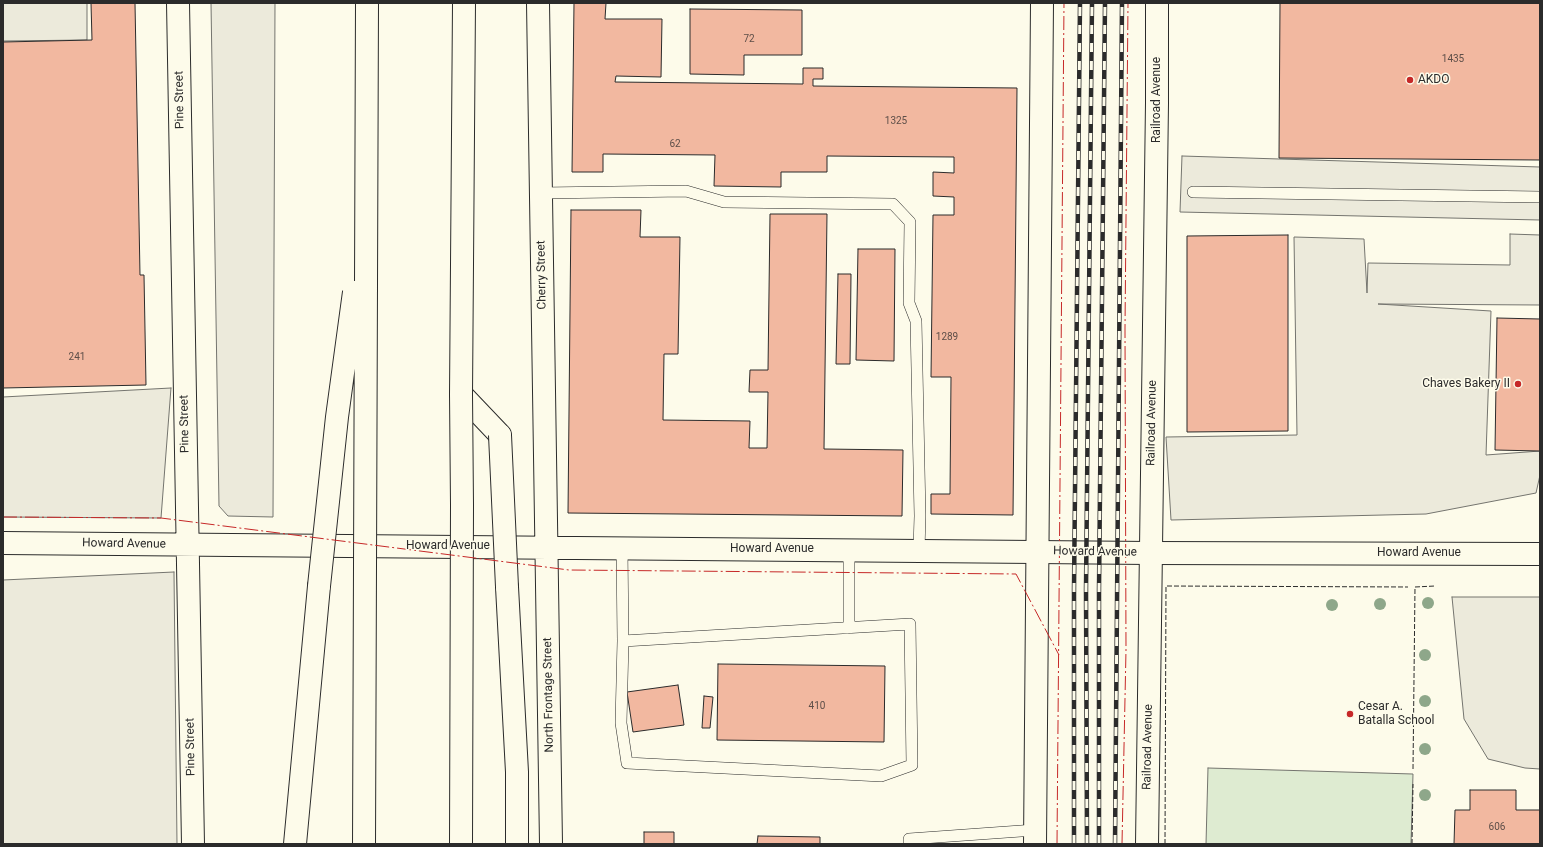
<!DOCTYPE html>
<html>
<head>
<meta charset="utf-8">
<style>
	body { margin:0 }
	#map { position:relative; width:1543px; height:847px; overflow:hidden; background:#fdfbea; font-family:Roboto,sans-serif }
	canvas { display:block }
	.frame { position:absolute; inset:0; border:4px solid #2b2b2b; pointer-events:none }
</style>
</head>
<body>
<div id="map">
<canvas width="1543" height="847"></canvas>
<div class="frame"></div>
</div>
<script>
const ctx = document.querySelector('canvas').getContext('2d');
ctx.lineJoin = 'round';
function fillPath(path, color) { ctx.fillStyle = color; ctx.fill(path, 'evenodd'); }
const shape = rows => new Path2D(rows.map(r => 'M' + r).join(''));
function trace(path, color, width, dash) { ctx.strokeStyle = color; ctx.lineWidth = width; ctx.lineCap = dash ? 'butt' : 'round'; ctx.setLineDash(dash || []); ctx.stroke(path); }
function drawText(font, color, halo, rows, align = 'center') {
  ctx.font = font + ' Roboto,sans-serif'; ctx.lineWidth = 3; ctx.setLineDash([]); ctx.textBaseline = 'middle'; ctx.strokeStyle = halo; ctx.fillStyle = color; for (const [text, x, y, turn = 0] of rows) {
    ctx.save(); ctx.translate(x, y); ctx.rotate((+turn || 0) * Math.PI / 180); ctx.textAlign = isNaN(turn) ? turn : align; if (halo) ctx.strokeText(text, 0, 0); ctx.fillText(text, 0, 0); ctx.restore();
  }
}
const green = shape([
	[1208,768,1413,774,1411,844,1206,844,1208,768]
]);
fillPath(green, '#deebd1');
trace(green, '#74746e', 1);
const parking = shape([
	[3,3,87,3,87,40,3,41,3,3],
	[211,3,275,3,273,517,228,516,219,506,211,3],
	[1182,156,1540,167,1540,220,1180,212,1182,156],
	[1510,234,1540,235,1540,305,1378,304,1491,311,1486,455,1540,451,1540,475,1536,493,1426,514,1171,520,1166,437,1297,435,1294,237,1364,239,1367,293,1368,263,1510,265,1510,234],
	[171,388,161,518,3,517,3,397,171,388],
	[174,572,177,844,3,844,3,580,174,572],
	[1452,597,1540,597,1540,769,1525,768,1488,759,1464,719,1452,597]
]);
fillPath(parking, '#eceadb');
trace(parking, '#74746e', 1);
const building = shape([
	[91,3,135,3,140,275,144,275,146,385,3,388,3,42,92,40,91,3],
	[574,3,606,3,605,19,662,19,661,77,616,76,615,82,803,84,803,68,823,68,823,79,813,79,813,86,1017,88,1013,515,931,514,931,494,950,494,951,377,931,377,933,215,954,215,954,197,933,196,933,172,954,173,954,157,827,156,827,172,781,172,781,187,714,186,715,155,603,154,603,172,572,172,574,3],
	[1280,3,1540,3,1540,160,1279,158,1280,3],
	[690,9,802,10,802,55,744,55,744,75,690,74,690,9],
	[571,210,641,210,640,237,680,237,678,354,664,354,663,420,750,421,749,448,767,448,768,392,749,392,750,370,768,370,770,214,827,214,824,449,903,450,902,516,568,513,571,210],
	[1288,235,1288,431,1187,432,1187,236,1288,235],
	[858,249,895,249,894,361,856,360,858,249],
	[838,274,851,274,850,364,836,364,838,274],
	[1497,318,1540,319,1540,451,1495,450,1497,318],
	[718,664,885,666,884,742,717,740,718,664],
	[678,685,684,725,633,732,627,692,678,685],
	[704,696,713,697,710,728,702,728,704,696],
	[1470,790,1516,790,1516,810,1540,810,1540,844,1454,844,1455,810,1470,810,1470,790],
	[644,832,674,832,674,844,644,844,644,832],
	[758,836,820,837,820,844,757,844,758,836]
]);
fillPath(building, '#f2b8a0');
trace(building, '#2b2b2b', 1);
const service = shape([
	[1193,192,1540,197],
	[541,193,686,191,724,202,893,204,910,222,909,303,916,321,920,516,919,550],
	[622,548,623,641,621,723,627,763,881,776,912,765,910,624,623,641],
	[849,549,849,628],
	[909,844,909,839,1035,830]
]);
const minor = shape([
	[178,3,193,844],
	[538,3,551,844],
	[3,543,1150,553,1540,554]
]);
const tertiary = shape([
	[1035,844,1042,3],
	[1147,844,1157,103,1157,3]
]);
const motorway = shape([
	[461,394,500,435],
	[507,587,517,772,517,844],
	[295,844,319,586]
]);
trace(service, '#2b2b2b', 12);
trace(minor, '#2b2b2b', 24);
trace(tertiary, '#2b2b2b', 24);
trace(motorway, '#2b2b2b', 24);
trace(service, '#fdfbea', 11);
trace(minor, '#fdfbea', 22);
trace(tertiary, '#fdfbea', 22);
trace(motorway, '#fdfbea', 22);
const rail = shape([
	[1074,844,1074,589,1080,3],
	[1087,844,1086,589,1092,3],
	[1099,844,1099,589,1105,3],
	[1115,844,1122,3]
]);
trace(rail, '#2b2b2b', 4.5);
trace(rail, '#fdfbea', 3, [9]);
const motorwayBridge = shape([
	[500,435,507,587],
	[319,586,337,417,354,292],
	[364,844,367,3],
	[461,844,462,505,461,394,464,3]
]);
trace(motorwayBridge, '#2b2b2b', 24, []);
trace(motorwayBridge, '#fdfbea', 22);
trace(shape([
	[1413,769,1415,587,1435,586],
	[1165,844,1166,586,1408,587],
	[1412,844,1413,784]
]), '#2b2b2b', 1, [5, 2]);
trace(shape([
	[3,517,161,518,569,570,1016,574,1059,655],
	[1057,844,1064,3],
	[1122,844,1126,650,1125,328,1128,3]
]), '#c62828', 1, [14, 3, 2, 3]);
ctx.fillStyle = '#8ea78a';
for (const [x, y] of [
	[1428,603],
	[1380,604],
	[1332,605],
	[1425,655],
	[1425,701],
	[1425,749],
	[1425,795]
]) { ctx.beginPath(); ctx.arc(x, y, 6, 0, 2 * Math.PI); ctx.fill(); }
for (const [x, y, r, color] of [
	[1410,80,4,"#c62828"],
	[1518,384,4,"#c62828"],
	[1350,714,4,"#c62828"]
]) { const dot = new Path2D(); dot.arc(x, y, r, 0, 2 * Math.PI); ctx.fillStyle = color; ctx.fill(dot); trace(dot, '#fdfbea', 1.5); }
drawText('10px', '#5d4e48', null, [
	["72",749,39],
	["1435",1453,59],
	["1325",896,121],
	["62",675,144],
	["1289",947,337],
	["241",77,357],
	["410",817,706],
	["606",1497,827]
]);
drawText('12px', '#2b2b2b', '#fdfbea', [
	["AKDO",1418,80],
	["Chaves Bakery II",1510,384,"right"],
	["Cesar A.",1358,707],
	["Batalla School",1358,721]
], 'left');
drawText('12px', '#2b2b2b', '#fdfbea', [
	["Pine Street",180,100,-91],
	["Railroad Avenue",1157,100,-90],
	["Cherry Street",542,275,-91],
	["Railroad Avenue",1152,423,-89],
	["Pine Street",185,424,-91],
	["Howard Avenue",124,544,1],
	["Howard Avenue",448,546],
	["Howard Avenue",772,549],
	["Howard Avenue",1095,552,1],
	["Howard Avenue",1419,553],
	["North Frontage Street",549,695,-91],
	["Pine Street",191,747,-91],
	["Railroad Avenue",1148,747,-89]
]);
</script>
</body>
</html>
